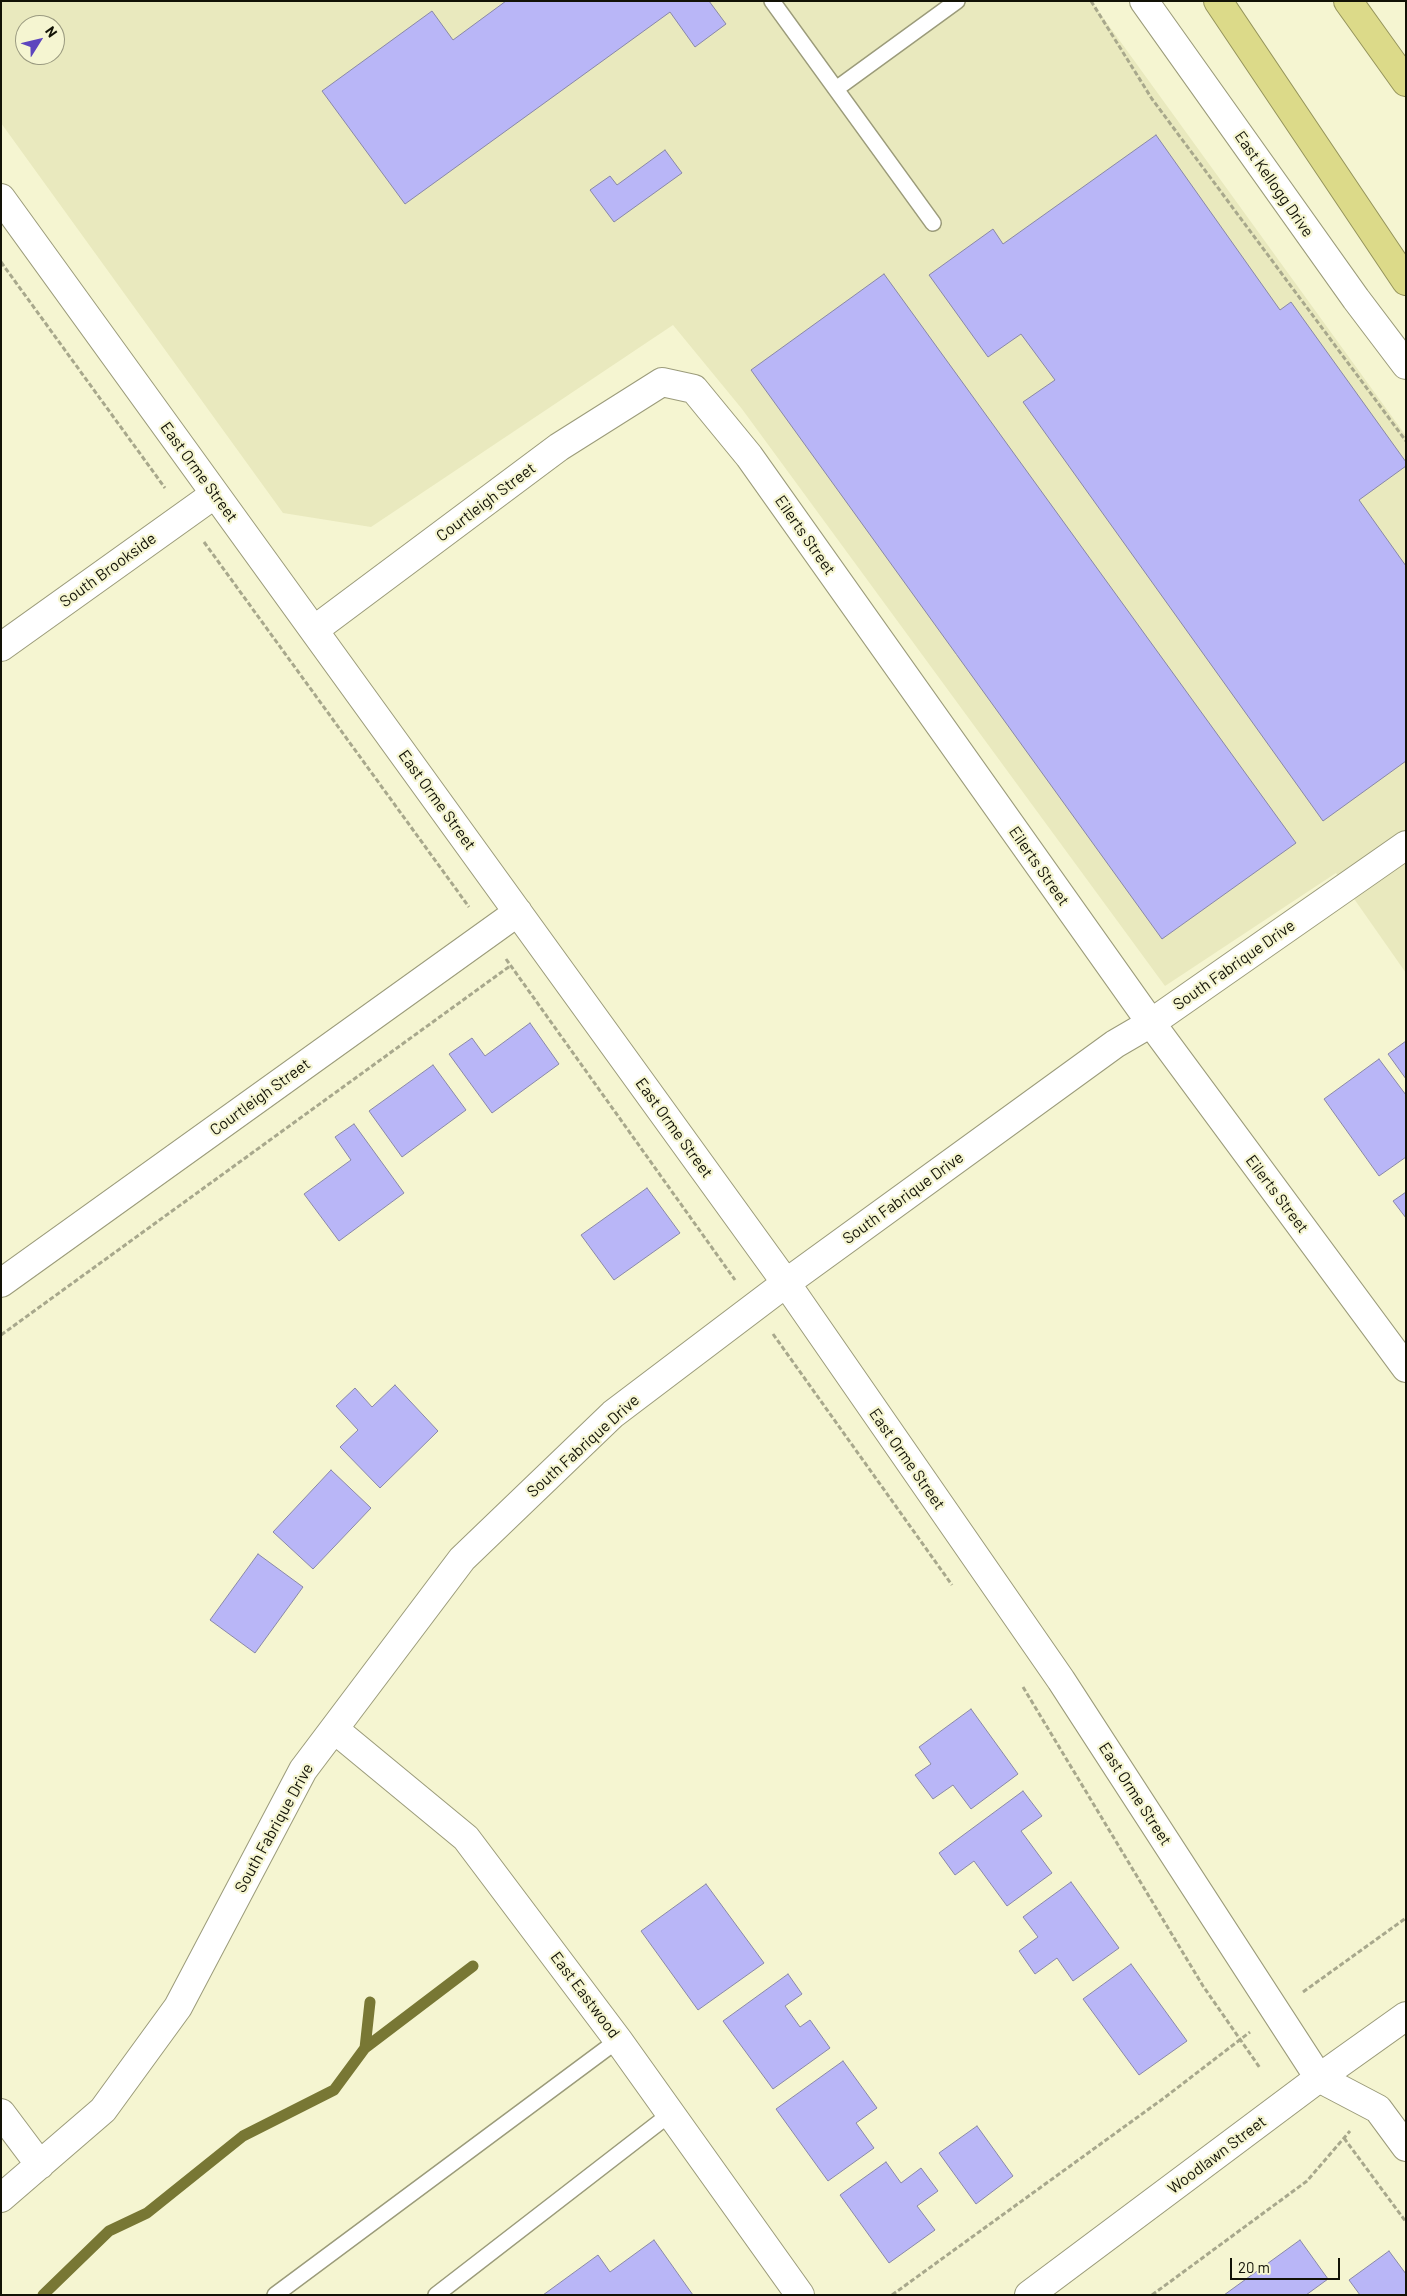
<!DOCTYPE html>
<html>
<head>
<meta charset="utf-8">
<style>
	body { margin:0 }
	#map { position:relative; width:1407px; height:2296px; overflow:hidden; background:#f5f5d1; font-family:Barlow,sans-serif }
	canvas { display:block }
	.frame { position:absolute; inset:0; border:2px solid #121206; pointer-events:none }
	.north { position:absolute; left:15px; top:15px; width:50px; height:50px; box-sizing:border-box; background:#f5f5d1; border:1px solid #9a9a80; border-radius:50%; rotate:54deg; font-size:14px; font-weight:700; line-height:20px; text-align:center; color:#121206 }
	.north::after { content:''; display:block; margin:auto; width:18px; height:22px; background:#5d45be; clip-path:polygon(50% 0,100% 100%,50% 72%,0 100%) }
	.scale { position:absolute; left:1230px; top:2258px; width:110px; height:22px; box-sizing:border-box; border:2px solid #121206; border-top:0; padding-left:6px; font-size:15px; line-height:18px; white-space:nowrap; color:#121206; -webkit-text-stroke:4px #f5f5d1; paint-order:stroke }
</style>
</head>
<body>
<div id="map">
<canvas width="1407" height="2296"></canvas>
<div class="frame"></div>
<div class="north">N</div>
<div class="scale">20 m</div>
</div>
<script>
const ctx = document.querySelector('canvas').getContext('2d');
ctx.lineJoin = 'round';
function fillPath(path, color) { ctx.fillStyle = color; ctx.fill(path, 'evenodd'); }
const shape = rows => new Path2D(rows.map(r => 'M' + r).join(''));
function trace(path, color, width, dash) { ctx.strokeStyle = color; ctx.lineWidth = width; ctx.lineCap = dash ? 'butt' : 'round'; ctx.setLineDash(dash || []); ctx.stroke(path); }
function drawText(font, color, halo, rows, align = 'center') {
  ctx.font = font + ' Barlow,sans-serif'; ctx.lineWidth = 4.5; ctx.setLineDash([]); ctx.textBaseline = 'middle'; ctx.strokeStyle = halo; ctx.fillStyle = color; for (const [text, x, y, turn = 0] of rows) {
    ctx.save(); ctx.translate(x, y); ctx.rotate((+turn || 0) * Math.PI / 180); ctx.textAlign = isNaN(turn) ? turn : align; if (halo) ctx.strokeText(text, 0, 0); ctx.fillText(text, 0, 0); ctx.restore();
  }
}
fillPath(shape([
	[1,1,1091,1,1406,436,1406,973,1336,873,1165,986,742,409,673,325,371,527,283,513,1,123],
	[25,25,55,25,55,55,25,55]
]), '#e9e9be');
trace(shape([
	[365,2048,473,1966],
	[43,2295,109,2231,147,2213,243,2136,334,2090,365,2048,370,2002]
]), '#787734', 11);
const building = shape([
	[506,1,709,1,726,24,695,47,670,12,405,204,322,91,432,11,453,40,506,1],
	[1156,135,1280,310,1291,302,1406,462,1406,466,1359,500,1406,566,1406,761,1323,821,1023,402,1055,380,1021,334,988,357,929,275,993,229,1003,244,1156,135],
	[665,150,682,173,614,222,590,190,610,176,617,185,665,150],
	[884,274,1296,843,1162,939,751,370,884,274],
	[530,1023,559,1064,492,1113,449,1054,472,1038,485,1056,530,1023],
	[1406,1041,1406,1079,1388,1054,1406,1041],
	[1379,1059,1406,1095,1406,1157,1379,1176,1324,1099,1379,1059],
	[433,1065,466,1110,402,1157,369,1111,433,1065],
	[354,1124,404,1193,339,1241,304,1194,351,1160,335,1137,354,1124],
	[647,1188,680,1233,614,1280,581,1235,647,1188],
	[1406,1192,1406,1218,1393,1201,1406,1192],
	[395,1385,438,1431,380,1488,340,1447,358,1430,336,1406,355,1388,372,1407,395,1385],
	[331,1470,371,1508,313,1569,273,1532,331,1470],
	[258,1554,303,1587,255,1653,210,1620,258,1554],
	[971,1709,1018,1774,971,1809,953,1785,933,1799,915,1775,931,1764,919,1747,971,1709],
	[1023,1791,1042,1816,1021,1831,1052,1873,1007,1906,974,1861,955,1875,939,1853,1023,1791],
	[1071,1882,1119,1948,1073,1981,1057,1958,1035,1974,1019,1951,1038,1937,1023,1917,1071,1882],
	[706,1884,764,1963,698,2010,641,1931,706,1884],
	[1131,1964,1187,2041,1139,2075,1083,1999,1131,1964],
	[788,1974,802,1994,785,2006,800,2027,810,2020,830,2048,773,2089,723,2021,788,1974],
	[843,2061,877,2108,856,2123,874,2148,828,2181,776,2109,843,2061],
	[977,2126,1013,2176,976,2204,939,2153,977,2126],
	[886,2162,901,2183,921,2168,938,2191,917,2206,935,2230,889,2263,840,2195,886,2162],
	[654,2240,693,2295,543,2295,598,2255,610,2272,654,2240],
	[1300,2240,1328,2279,1306,2295,1224,2295,1300,2240],
	[1389,2251,1406,2274,1406,2295,1360,2295,1349,2280,1389,2251]
]);
fillPath(building, '#b9b6f7');
trace(building, '#8988a7', 1);
const lane = shape([
	[772,1,933,223],
	[836,89,957,1],
	[275,2295,618,2040],
	[436,2295,670,2114]
]);
const street = shape([
	[1,198,786,1283,1061,1680,1319,2078,1378,2109,1406,2147],
	[314,630,559,447,662,382,694,389,749,456,1151,1023,1406,1368],
	[1,647,215,494],
	[1,1283,518,912],
	[334,1729,466,1838,618,2040,800,2295],
	[1,2113,40,2165],
	[1,2198,103,2110,178,2007,303,1770,462,1559,613,1414,786,1283,1115,1044,1151,1023,1406,845]
]);
const secondary = shape([
	[1144,1,1356,299,1406,365],
	[1029,2295,1319,2078,1406,2016]
]);
const highway = shape([
	[1218,1,1406,281],
	[1348,1,1406,82]
]);
trace(lane, '#9b9b7a', 18);
trace(street, '#9b9b7a', 30);
trace(secondary, '#9b9b7a', 30);
trace(highway, '#95945b', 30);
trace(shape([
	[1091,1,1152,99,1406,441],
	[1,262,165,488],
	[204,542,469,907],
	[506,959,735,1280],
	[773,1334,952,1585],
	[1,1335,510,966],
	[1023,1687,1203,1986,1260,2068],
	[1303,1992,1406,1918],
	[1344,2138,1406,2222],
	[892,2295,1164,2098,1250,2032],
	[1152,2295,1307,2181,1350,2131]
]), '#a8a88c', 3, [5, 2.5]);
trace(lane, '#fff', 15);
trace(street, '#fff', 28);
trace(secondary, '#fff', 28);
trace(highway, '#dcda89', 28);
drawText('16px', '#121206', '#f5f5d1', [
	["East Kellogg Drive",1274,184,55],
	["East Orme Street",199,472,54],
	["Courtleigh Street",486,502,-37],
	["Eilerts Street",805,535,55],
	["South Brookside",108,570,-36],
	["East Orme Street",437,800,54],
	["Eilerts Street",1039,866,55],
	["South Fabrique Drive",1234,965,-35],
	["Courtleigh Street",260,1097,-36],
	["East Orme Street",674,1128,54],
	["Eilerts Street",1277,1194,53],
	["South Fabrique Drive",903,1198,-36],
	["South Fabrique Drive",583,1446,-42],
	["East Orme Street",907,1459,55],
	["East Orme Street",1135,1794,57],
	["South Fabrique Drive",274,1828,-61],
	["East Eastwood",585,1995,53],
	["Woodlawn Street",1217,2155,-37]
]);
</script>
</body>
</html>
